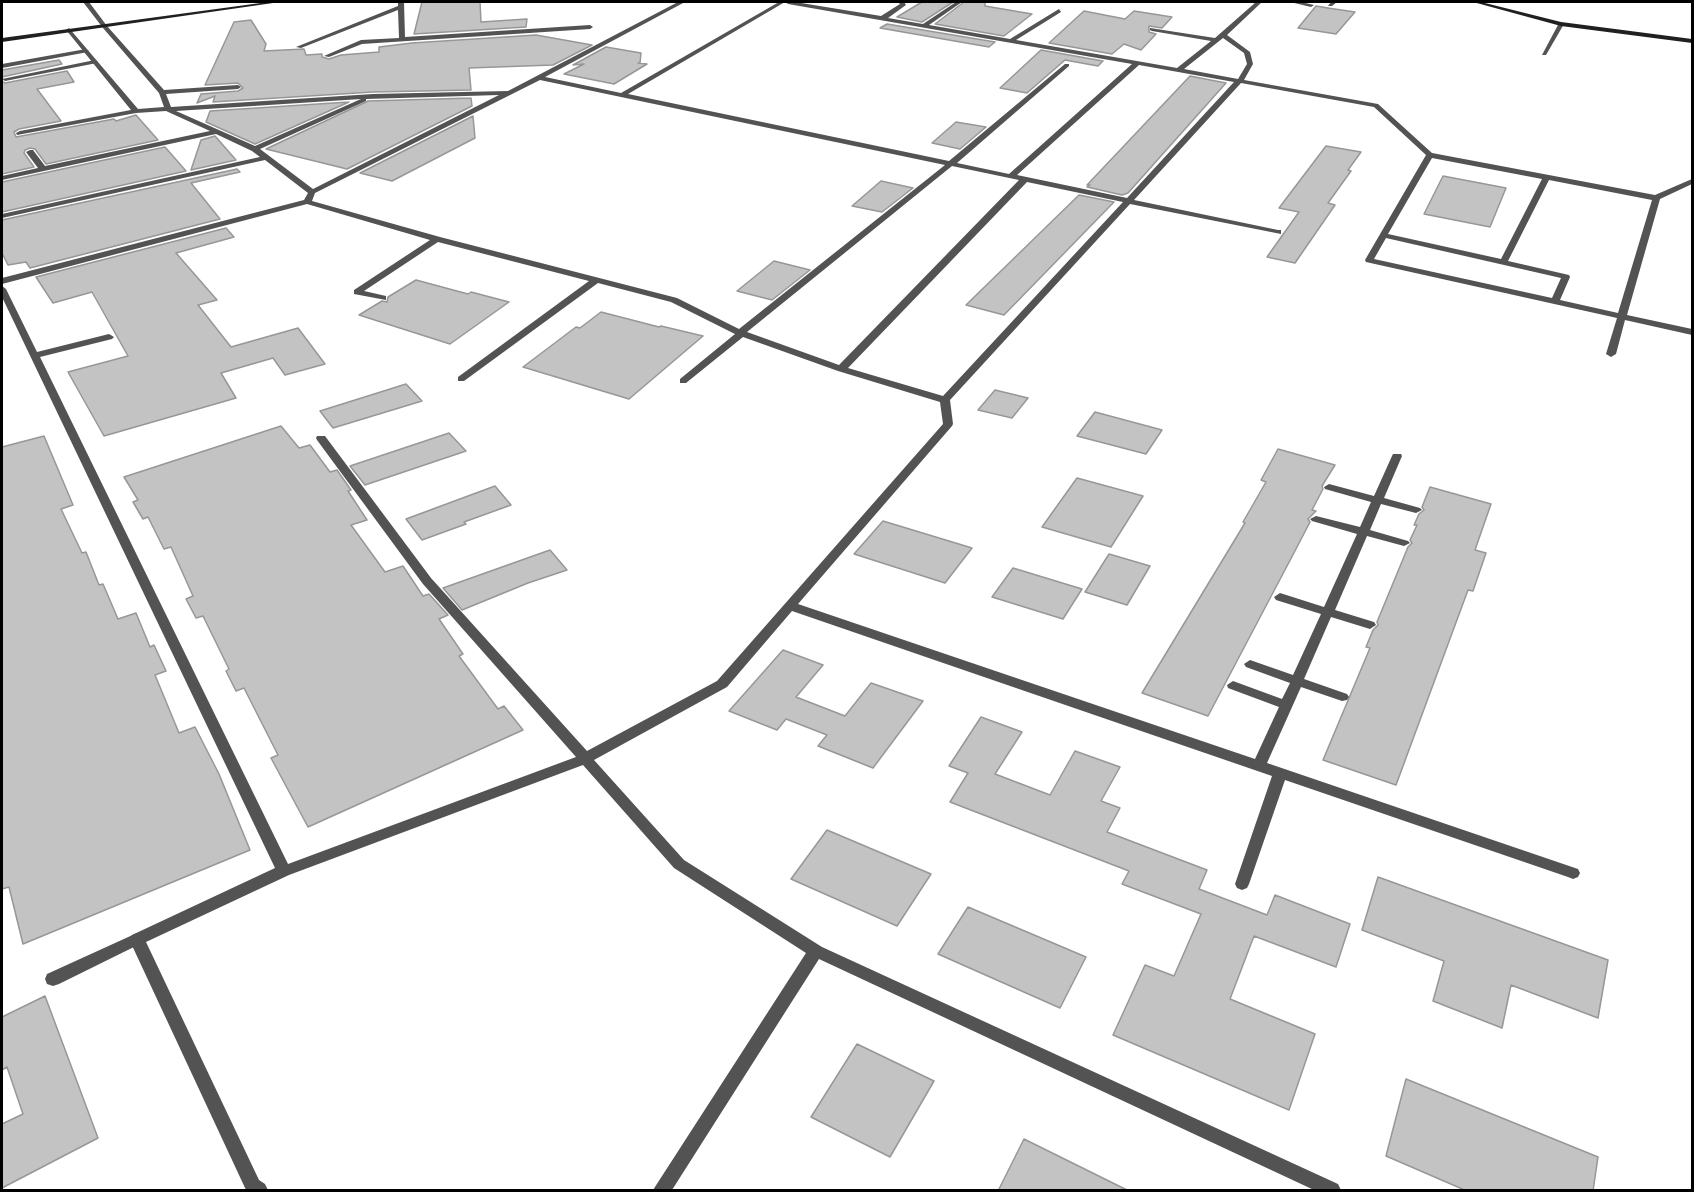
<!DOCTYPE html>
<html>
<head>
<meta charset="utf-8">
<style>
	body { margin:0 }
	#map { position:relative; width:1694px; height:1192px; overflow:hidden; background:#fff; font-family:Barlow,sans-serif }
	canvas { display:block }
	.frame { position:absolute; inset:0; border:3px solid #000; pointer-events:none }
</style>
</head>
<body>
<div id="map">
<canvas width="1694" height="1192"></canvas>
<div class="frame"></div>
</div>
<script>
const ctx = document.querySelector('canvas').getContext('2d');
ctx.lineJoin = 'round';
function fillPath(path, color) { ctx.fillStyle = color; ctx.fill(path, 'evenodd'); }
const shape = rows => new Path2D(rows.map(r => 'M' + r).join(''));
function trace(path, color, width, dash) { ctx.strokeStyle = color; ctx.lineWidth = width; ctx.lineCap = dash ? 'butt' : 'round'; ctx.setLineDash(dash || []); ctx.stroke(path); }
const building = shape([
	[422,2,480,2,481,22,527,19,526,27,414,34,422,2],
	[922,2,953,2,922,22,897,17,922,2],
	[964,2,985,2,985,6,1032,14,1004,36,935,24,964,2],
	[1316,6,1328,8,1355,12,1336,34,1298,28,1316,6],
	[1084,11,1125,19,1134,11,1172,17,1162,28,1149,26,1149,32,1156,34,1141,50,1124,44,1112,54,1049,43,1084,11],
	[251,20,266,44,264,51,304,49,306,55,322,54,322,57,329,59,341,55,379,52,379,47,412,43,536,35,592,45,553,65,469,68,471,90,373,92,213,102,215,96,197,103,201,94,238,91,243,88,238,83,205,85,234,22,251,20],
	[887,24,995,42,989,47,880,28,887,24],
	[606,47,641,53,640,63,638,63,647,64,614,84,564,74,584,64,573,65,606,47],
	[1041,50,1103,61,1098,66,1065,60,1027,93,1000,88,1041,50],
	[59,60,62,64,2,77,2,70,59,60],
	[67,71,74,82,37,89,61,121,19,129,14,132,16,137,114,119,116,121,136,115,158,140,46,164,35,149,30,148,25,150,24,153,34,167,2,174,2,81,5,83,67,71],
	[1190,76,1226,83,1128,193,1122,195,1087,187,1090,185,1087,185,1190,76],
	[471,98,472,106,347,169,266,149,368,101,471,98],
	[349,102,255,144,206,122,210,111,349,102],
	[473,116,475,138,392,181,360,173,473,116],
	[956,122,986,127,960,149,932,143,956,122],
	[215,136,236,160,191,170,201,140,215,136],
	[1326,146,1361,152,1348,170,1351,171,1328,203,1335,205,1295,263,1267,257,1299,212,1279,208,1326,146],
	[165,147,186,171,2,212,2,182,165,147],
	[237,169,240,172,191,183,220,219,30,268,26,262,8,265,2,253,2,220,237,169],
	[1443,176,1506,188,1490,227,1424,214,1443,176],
	[881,181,913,188,882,212,852,206,881,181],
	[1079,195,1114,202,1004,315,966,305,1079,195],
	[226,228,234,237,176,253,217,300,198,305,231,347,298,328,325,364,285,375,273,358,221,373,236,398,104,436,68,372,128,356,92,292,53,303,36,277,226,228],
	[774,261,810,270,772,300,737,291,774,261],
	[416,280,468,294,471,292,509,302,450,344,359,315,382,301,387,302,388,297,416,280],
	[601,312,659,327,661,326,703,336,629,399,523,367,576,327,580,328,601,312],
	[406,384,422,401,333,428,320,411,406,384],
	[995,390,1028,398,1012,418,978,410,995,390],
	[1095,412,1162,430,1146,454,1077,436,1095,412],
	[281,426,299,448,310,445,330,472,337,470,351,490,348,491,367,520,351,525,385,572,403,566,423,596,429,594,448,615,439,619,463,654,459,656,498,709,504,706,523,730,308,827,271,758,278,755,244,688,236,691,226,671,229,669,203,616,196,618,186,599,193,596,171,547,164,549,148,517,143,519,133,502,138,500,124,477,281,426],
	[449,433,466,451,365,485,350,466,449,433],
	[44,436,73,505,61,509,82,553,86,552,99,585,103,584,118,619,136,613,150,647,154,645,166,671,155,675,179,733,195,727,219,774,250,850,23,944,9,887,2,889,2,447,44,436],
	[1278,449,1335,465,1322,486,1323,489,1312,510,1316,511,1308,519,1310,522,1296,549,1208,716,1142,693,1245,523,1243,522,1266,482,1261,480,1278,449],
	[1077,478,1143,496,1111,547,1042,527,1077,478],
	[495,486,511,505,464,522,466,524,422,540,406,519,495,486],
	[1430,487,1491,504,1475,550,1486,553,1473,591,1468,590,1396,785,1323,760,1370,648,1366,647,1373,630,1378,625,1377,622,1408,547,1412,543,1410,540,1417,525,1414,525,1419,514,1424,510,1422,507,1430,487],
	[883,521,972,548,945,583,854,554,883,521],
	[550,550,567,570,528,583,462,610,443,588,550,550],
	[1109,554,1150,566,1127,605,1085,592,1109,554],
	[1013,568,1082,589,1063,619,992,597,1013,568],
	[783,650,823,665,796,697,845,716,871,683,923,701,873,768,818,746,827,735,786,719,777,730,729,711,783,650],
	[981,717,1022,732,995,774,1050,795,1075,751,1120,767,1101,801,1120,808,1107,832,1207,870,1199,889,1267,915,1275,895,1350,924,1336,967,1254,936,1230,999,1315,1034,1289,1110,1113,1035,1145,965,1174,976,1201,914,1122,884,1129,871,950,802,968,773,949,766,981,717],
	[827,830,931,874,897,926,791,879,827,830],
	[1378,877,1608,960,1598,1018,1511,985,1502,1028,1433,1001,1444,961,1362,930,1378,877],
	[968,907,1086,957,1060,1008,938,954,968,907],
	[45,996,98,1138,2,1188,2,1124,23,1114,7,1067,2,1070,2,1017,45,996],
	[857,1044,934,1081,890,1157,811,1117,857,1044],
	[1406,1079,1598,1157,1593,1191,1467,1191,1386,1156,1406,1079],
	[1024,1139,1129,1191,998,1191,1024,1139]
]);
fillPath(building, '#c3c3c3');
trace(building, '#979797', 1.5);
fillPath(shape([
	[83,2,89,2,107,26,164,90,238,85,241,87,238,89,166,94,171,107,373,94,508,91,678,2,685,2,545,77,621,93,779,2,795,2,881,16,900,4,898,2,904,2,906,5,888,18,923,24,956,2,962,2,929,25,1010,39,1059,9,1061,12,1016,40,1177,68,1211,41,1152,31,1150,30,1150,28,1215,38,1256,2,1262,2,1227,35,1250,52,1253,64,1244,80,1378,104,1432,153,1655,195,1692,179,1692,184,1660,199,1627,315,1692,329,1692,335,1625,320,1616,354,1611,357,1606,354,1617,318,1366,262,1365,260,1426,155,1374,107,1241,83,1134,200,1278,230,1281,230,1281,234,1130,204,950,400,953,424,952,426,798,604,1255,759,1279,707,1228,688,1227,685,1233,681,1282,699,1290,683,1246,667,1244,664,1250,660,1293,675,1321,614,1276,600,1274,597,1280,593,1324,607,1357,534,1312,521,1310,519,1316,516,1360,527,1371,502,1325,489,1324,487,1329,484,1374,496,1392,456,1393,454,1401,454,1402,456,1384,498,1420,508,1422,510,1416,513,1381,504,1370,530,1408,541,1410,543,1404,546,1367,536,1335,610,1374,622,1376,625,1370,629,1331,617,1304,679,1347,694,1349,697,1347,700,1342,701,1301,687,1267,763,1578,869,1580,873,1578,877,1573,879,1568,877,1285,780,1249,884,1247,888,1242,890,1237,888,1235,884,1272,776,792,611,727,687,594,760,684,860,822,947,1338,1184,1341,1190,1314,1190,819,959,672,1190,653,1190,806,953,674,868,583,765,289,875,146,942,259,1180,265,1184,268,1190,246,1190,129,939,132,935,275,868,2,297,2,286,6,289,37,352,109,334,114,337,112,339,40,357,288,864,576,757,423,584,317,440,316,438,317,436,325,436,431,578,587,751,717,681,943,424,940,402,838,371,743,337,686,383,680,383,680,379,735,334,671,302,598,283,464,381,458,381,458,377,589,281,438,242,364,291,386,296,386,300,354,294,354,290,430,240,307,204,2,284,2,278,304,200,308,193,265,160,2,218,2,214,260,157,252,151,216,134,2,180,2,176,38,168,26,152,30,150,33,150,45,166,210,131,166,111,136,113,17,135,16,133,20,131,131,110,67,31,66,30,69,28,138,109,164,107,159,93,103,28,83,2],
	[785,2,788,4,1132,64,1009,174,957,163,1069,66,1069,64,1065,64,949,161,628,94,785,2],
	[1223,38,1244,53,1247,64,1238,79,1184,69,1223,38],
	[1139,65,1234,82,1127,198,1017,175,1139,65],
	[540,80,945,165,739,329,677,298,440,237,312,201,315,193,540,80],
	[499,95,313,189,260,149,366,101,366,99,499,95],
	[361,99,255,146,176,111,361,99],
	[1432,158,1542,179,1501,259,1388,234,1432,158],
	[952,166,1019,180,839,365,747,332,952,166],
	[1549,180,1652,200,1618,313,1560,300,1570,277,1569,275,1508,261,1549,180],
	[1027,182,1123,202,943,396,848,368,1027,182],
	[1386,238,1561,278,1552,298,1374,259,1386,238],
	[398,2,404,2,405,37,590,25,593,27,590,29,362,44,329,57,324,56,361,40,399,38,398,10,301,48,296,47,398,6,398,2],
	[1290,2,1301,2,1314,5,1311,7,1290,2],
	[1331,2,1337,2,1332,6,1328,6,1331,2],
	[1559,23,1564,24,1546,55,1542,55,1559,23]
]), '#535353');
fillPath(shape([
	[86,49,89,51,88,52,2,68,2,64,86,49],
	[95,60,98,62,97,63,5,81,2,79,95,60],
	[137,933,142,935,145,939,142,943,59,984,53,986,47,984,45,979,47,974,137,933]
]), '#535353');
fillPath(shape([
	[268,2,280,2,2,42,2,38,268,2],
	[1473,2,1481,2,1561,22,1692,39,1692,43,1561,26,1473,2]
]), '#202020');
</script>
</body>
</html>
